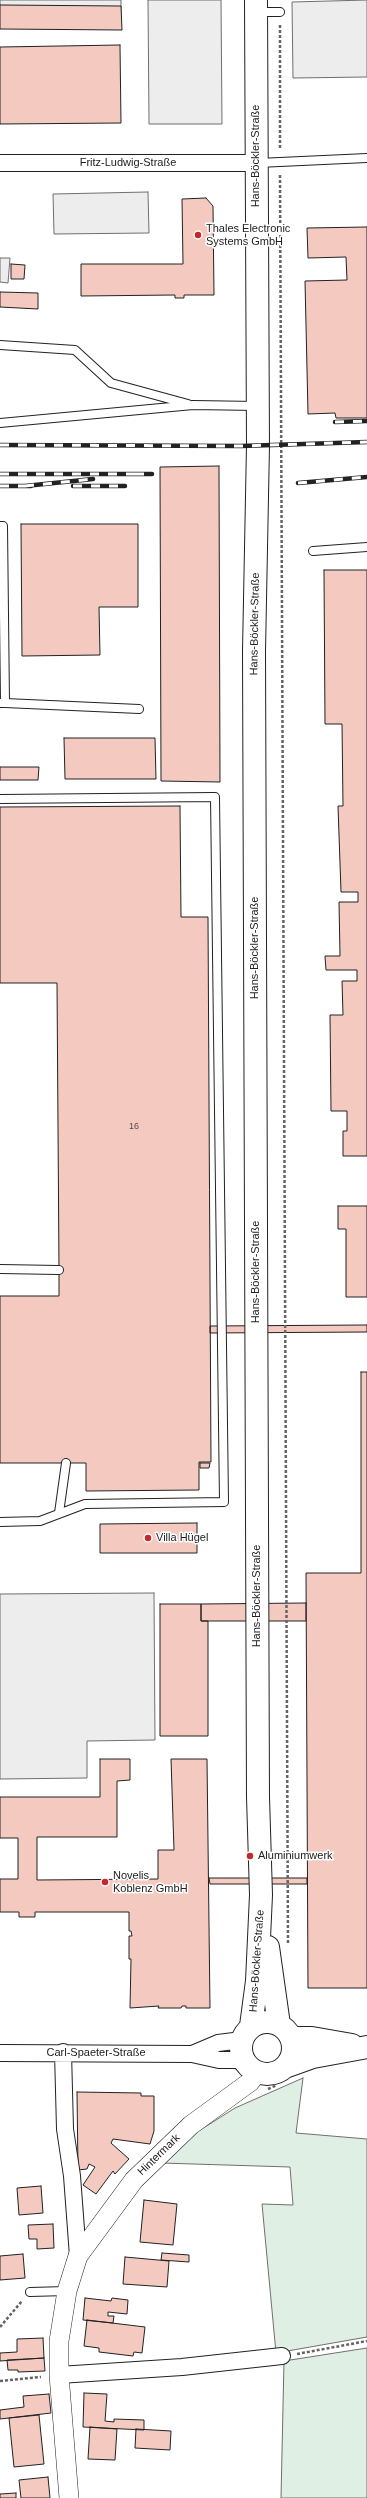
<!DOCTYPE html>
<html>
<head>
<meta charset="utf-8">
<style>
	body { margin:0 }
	canvas { display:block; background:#fff }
</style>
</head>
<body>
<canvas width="367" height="2498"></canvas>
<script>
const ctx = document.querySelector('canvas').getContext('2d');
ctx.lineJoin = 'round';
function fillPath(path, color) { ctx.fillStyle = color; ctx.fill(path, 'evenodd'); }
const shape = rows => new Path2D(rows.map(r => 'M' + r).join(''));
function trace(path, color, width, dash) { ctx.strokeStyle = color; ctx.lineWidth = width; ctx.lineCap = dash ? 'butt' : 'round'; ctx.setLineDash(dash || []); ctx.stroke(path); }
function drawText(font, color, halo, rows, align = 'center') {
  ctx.font = font + ' Helvetica,sans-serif'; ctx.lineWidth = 3; ctx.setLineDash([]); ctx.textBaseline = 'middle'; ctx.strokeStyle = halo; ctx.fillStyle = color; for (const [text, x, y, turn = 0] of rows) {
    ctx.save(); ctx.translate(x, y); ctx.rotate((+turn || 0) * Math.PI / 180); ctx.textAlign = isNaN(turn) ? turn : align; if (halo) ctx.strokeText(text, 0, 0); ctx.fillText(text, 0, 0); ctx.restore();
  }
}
const green = shape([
	[303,2078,296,2133,367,2139,367,2337,276,2353,262,2204,293,2205,290,2167,161,2163,186,2139,235,2108,303,2078],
	[367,2348,367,2498,281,2498,284,2361,367,2348]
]);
fillPath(green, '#e0efe3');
trace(green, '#6f6f6f', 1);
const parking = shape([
	[0,0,121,0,121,19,0,19,0,0],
	[148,0,221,0,222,124,149,124,148,0],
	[367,0,367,77,293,78,292,2,367,0],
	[148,192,149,233,54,234,53,194,148,192],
	[0,258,10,258,8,283,0,282,0,258],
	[154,1593,155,1740,87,1741,87,1778,0,1779,0,1594,154,1593]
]);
fillPath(parking, '#ededed');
trace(parking, '#6f6f6f', 1);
const building = shape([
	[0,5,121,6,122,30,0,29,0,5],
	[120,45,121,123,0,124,0,47,120,45],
	[206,198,213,206,214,295,184,295,184,298,175,298,175,295,81,296,81,264,183,264,182,199,206,198],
	[367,227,367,418,336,418,335,413,308,414,305,281,347,280,346,257,308,258,307,228,367,227],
	[11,264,25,265,24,279,11,279,11,264],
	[0,292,38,293,38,309,0,307,0,292],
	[219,466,220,782,161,781,160,467,219,466],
	[21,524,138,524,138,607,99,607,100,655,22,656,21,524],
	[324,570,367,570,367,1156,343,1156,343,1131,347,1131,347,1111,331,1111,330,1015,343,1015,342,981,357,981,357,970,326,970,325,956,340,956,339,902,358,902,358,892,341,892,338,806,343,806,342,724,325,724,324,570],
	[64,738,155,738,156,779,65,779,64,738],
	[0,767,39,767,38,780,0,780,0,767],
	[180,806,181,917,208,917,211,1462,199,1462,199,1490,86,1491,86,1463,0,1463,0,1296,59,1296,59,1270,57,983,0,983,0,807,180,806],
	[338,1206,367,1206,367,1297,346,1297,346,1229,338,1229,338,1206],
	[367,1325,367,1332,210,1333,210,1326,367,1325],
	[361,1372,367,1372,367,1988,308,1988,306,1573,361,1573,361,1372],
	[200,1463,210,1463,209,1468,200,1468,200,1463],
	[197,1523,197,1553,100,1553,100,1524,197,1523],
	[306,1603,306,1621,201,1621,201,1604,306,1603],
	[160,1604,201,1604,201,1621,208,1621,208,1736,160,1736,160,1604],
	[100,1759,130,1759,130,1780,117,1781,117,1837,37,1837,37,1880,158,1879,158,1850,174,1850,171,1759,207,1759,210,2008,186,2008,186,2006,182,2006,181,2008,158,2008,159,2006,130,2008,131,1959,129,1959,129,1936,132,1936,131,1931,129,1931,129,1912,35,1912,35,1917,19,1917,19,1912,0,1912,0,1879,18,1879,18,1838,0,1838,0,1797,100,1797,100,1759],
	[209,1878,307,1878,307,1884,210,1884,209,1878],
	[77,2092,141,2093,141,2096,154,2096,154,2131,150,2144,113,2139,111,2143,129,2159,115,2174,113,2171,96,2194,83,2185,95,2167,89,2164,87,2169,78,2170,77,2092],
	[41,2186,43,2213,19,2215,17,2188,41,2186],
	[144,2200,177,2204,173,2245,140,2242,144,2200],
	[53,2224,54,2248,37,2249,37,2239,29,2239,28,2225,53,2224],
	[162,2253,189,2255,189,2262,161,2260,162,2253],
	[23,2254,25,2278,0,2280,0,2256,23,2254],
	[125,2257,169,2261,167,2287,123,2284,125,2257],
	[85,2298,111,2301,112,2298,128,2300,127,2314,108,2312,108,2316,114,2316,113,2323,83,2320,85,2298],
	[87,2320,145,2327,142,2353,134,2352,133,2356,99,2352,99,2348,84,2346,87,2320],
	[43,2338,44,2358,0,2361,0,2353,17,2352,17,2339,43,2338],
	[44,2358,45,2371,18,2372,18,2370,8,2370,7,2360,44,2358],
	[84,2393,107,2394,105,2421,114,2422,114,2419,144,2420,144,2430,83,2427,84,2393],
	[49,2394,51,2413,0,2419,0,2410,24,2407,23,2396,49,2394],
	[39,2415,44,2464,14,2467,9,2418,39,2415],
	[90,2427,117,2429,115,2460,88,2459,90,2427],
	[136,2429,171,2431,170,2450,135,2448,136,2429],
	[48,2477,50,2498,21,2498,19,2480,48,2477],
	[16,2493,16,2498,0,2498,0,2494,16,2493]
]);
fillPath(building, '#f3c9c0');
trace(building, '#222', 1);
const service = shape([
	[257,12,280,12],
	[258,163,367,158],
	[0,345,75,350,111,383,188,404],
	[0,423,193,405,257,406],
	[0,526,3,526,5,703,0,703],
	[313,551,367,547],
	[5,703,139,709],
	[0,799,215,797,224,1502,85,1504,40,1521,0,1522],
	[0,1269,59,1270],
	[59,1513,66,1463],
	[30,2292,67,2291]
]);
const minor = shape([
	[0,163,255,163],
	[63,2052,65,2129,72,2176,78,2256],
	[0,2053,192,2054,219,2060,243,2060],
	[192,2054,218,2043,242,2040],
	[59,2375,182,2367,282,2356]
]);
const tertiary = shape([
	[69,2498,59,2375,59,2341,67,2291,78,2256,134,2180,191,2125,250,2082,257,2072]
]);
const secondary = shape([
	[268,1947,279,2025],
	'241 2048a26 26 0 1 1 52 0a26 26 0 1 1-52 0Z',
	[251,2026,257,1981,261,1895,258,1797,254,651,258,445,256,0],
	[291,2038,312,2038,352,2045],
	[285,2067,313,2057,367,2047]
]);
trace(service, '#222', 10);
trace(minor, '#222', 18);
trace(tertiary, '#222', 20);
trace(secondary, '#222', 24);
trace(shape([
	[280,25,280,150],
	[280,175,288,1944],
	[268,2089,277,2085],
	[0,2327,22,2301],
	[297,2354,367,2341],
	[0,2381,41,2377]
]), '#646464', 2.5, [3, 2]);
trace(service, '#fff', 8);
trace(minor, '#fff', 16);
trace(tertiary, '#fff', 19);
trace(secondary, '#fff', 22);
const rail = shape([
	[335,422,367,421],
	[0,445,241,446,367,442],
	[0,474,139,474],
	[135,474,152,474],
	[298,483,367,477],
	[0,486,31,486],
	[25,486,93,479],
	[73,486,125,486]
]);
trace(rail, '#222', 4.5);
trace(rail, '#fff', 3, [9]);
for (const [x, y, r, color] of [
	[198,235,4,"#c62828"],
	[148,1538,4,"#c62828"],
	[250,1856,4,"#c62828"],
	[105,1882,4,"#c62828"]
]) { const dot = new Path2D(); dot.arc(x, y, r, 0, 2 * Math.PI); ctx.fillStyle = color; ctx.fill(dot); trace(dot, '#fff', 1.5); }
drawText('9px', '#564c4a', null, [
	["16",134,1127]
]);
drawText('11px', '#222', '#fff', [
	["Hans-Böckler-Straße",256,156,-90],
	["Fritz-Ludwig-Straße",128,163],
	["Hans-Böckler-Straße",255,624,-89],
	["Hans-Böckler-Straße",255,948,-90],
	["Hans-Böckler-Straße",256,1272,-90],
	["Hans-Böckler-Straße",257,1596,-90],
	["Hans-Böckler-Straße",257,1961,-86],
	["Carl-Spaeter-Straße",96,2053],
	["Hintermark",159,2155,-44]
]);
drawText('11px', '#222', '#fff', [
	["Thales Electronic",206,229],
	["Systems GmbH",206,242],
	["Villa Hügel",156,1538],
	["Aluminiumwerk",258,1856],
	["Novelis",113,1876],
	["Koblenz GmbH",113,1889]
], 'left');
</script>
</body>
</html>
